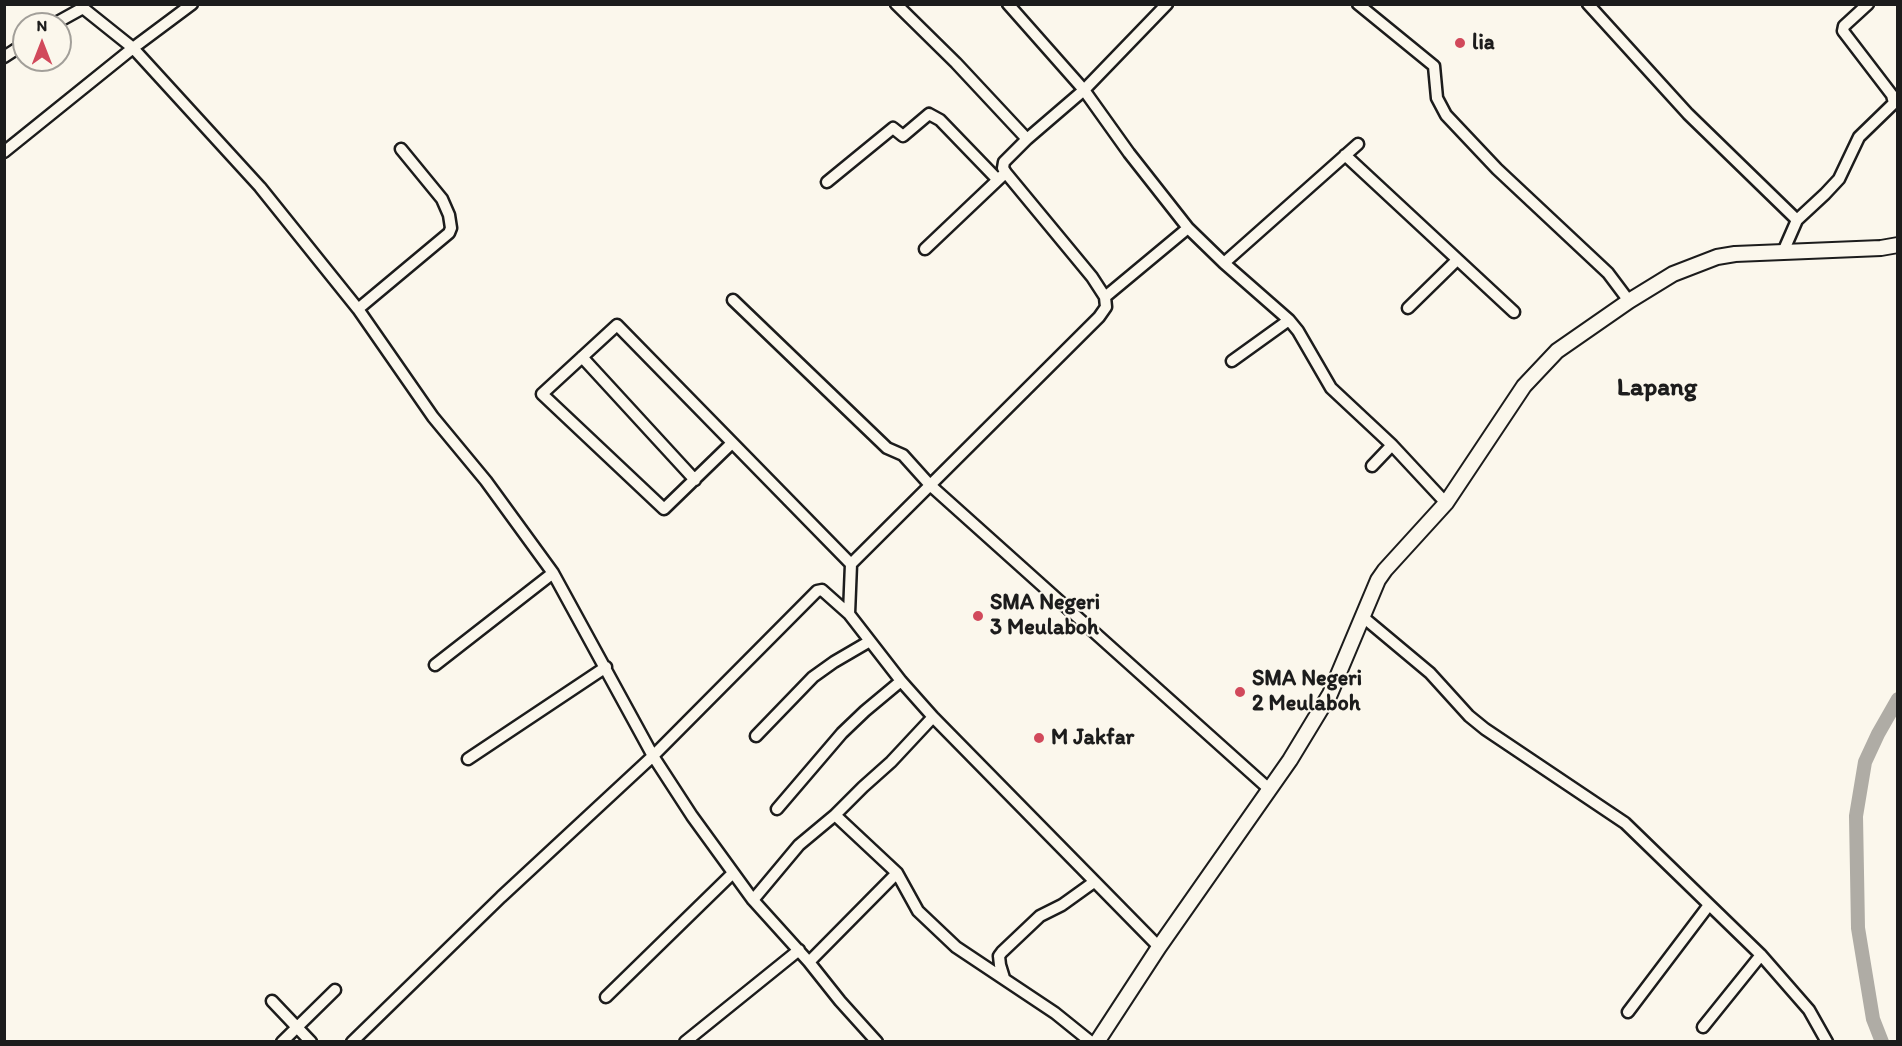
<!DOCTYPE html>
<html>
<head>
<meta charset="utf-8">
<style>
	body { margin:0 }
	#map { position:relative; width:1902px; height:1046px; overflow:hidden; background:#fbf7ec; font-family:Itim,sans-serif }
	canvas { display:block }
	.frame { position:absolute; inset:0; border:6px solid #1c1c1c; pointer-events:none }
	.north { position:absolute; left:12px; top:12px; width:60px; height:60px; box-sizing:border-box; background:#fbf7ec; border:2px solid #a29f99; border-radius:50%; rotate:0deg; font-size:16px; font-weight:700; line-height:24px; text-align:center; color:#1c1c1c }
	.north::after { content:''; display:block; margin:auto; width:21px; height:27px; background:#d1495b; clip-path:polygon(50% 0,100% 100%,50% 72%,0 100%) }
</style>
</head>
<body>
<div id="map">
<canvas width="1902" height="1046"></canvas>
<div class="frame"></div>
<div class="north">N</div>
</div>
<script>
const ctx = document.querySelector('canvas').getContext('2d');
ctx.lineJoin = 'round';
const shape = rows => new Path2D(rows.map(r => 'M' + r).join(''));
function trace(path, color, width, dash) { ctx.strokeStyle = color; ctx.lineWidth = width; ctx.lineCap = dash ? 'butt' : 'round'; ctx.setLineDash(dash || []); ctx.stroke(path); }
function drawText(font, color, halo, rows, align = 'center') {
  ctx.font = font + ' Itim,sans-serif'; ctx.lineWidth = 4.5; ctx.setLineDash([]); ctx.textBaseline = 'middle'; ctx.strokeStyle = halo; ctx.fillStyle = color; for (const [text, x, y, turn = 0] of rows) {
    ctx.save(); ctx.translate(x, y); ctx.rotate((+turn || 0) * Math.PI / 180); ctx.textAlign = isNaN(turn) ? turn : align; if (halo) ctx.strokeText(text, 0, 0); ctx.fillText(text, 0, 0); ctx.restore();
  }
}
trace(shape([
	[1882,1042,1873,1019,1858,928,1856,816,1865,762,1878,734,1898,699]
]), '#afaca5', 14);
const minor = shape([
	[896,4,956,63,1027,139],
	[1008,4,1084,90,1129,153,1188,228,1224,263,1289,320,1298,331,1331,388,1392,445,1446,503],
	[1358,4,1434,66,1437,98,1446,115,1497,169,1608,273,1629,301],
	[1588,4,1688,114,1797,220,1783,252],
	[54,24,83,8,133,48,260,187,358,309,433,417,486,481,553,573,653,756,692,816,753,900,809,962,840,1001,877,1042],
	[4,57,24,44],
	[4,152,133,48,192,4],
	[1345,155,1514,312],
	[827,182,893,128,903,136,929,114,940,120,997,179],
	[1797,220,1825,194,1839,179,1859,137,1894,103,1892,95,1843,31,1844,26,1868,4],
	[925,249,1003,175],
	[1224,263,1358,144],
	[1105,297,1092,277,1006,173,1003,168,1004,162,1027,139,1084,90,1167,4],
	[733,300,887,448,903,455,930,485,1269,789],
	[1408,308,1457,260],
	[358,309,449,233,451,228,449,215,442,199,401,149],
	[582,357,695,480],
	[1232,361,1289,320],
	[732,443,664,509,542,394,617,325,851,564,849,614,901,681,933,717,1159,947],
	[1372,466,1392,445],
	[851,564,1099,317,1106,307,1105,297,1188,228],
	[1363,617,1430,673,1469,716,1485,729,1625,823,1761,955,1809,1010,1827,1042],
	[435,665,553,573],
	[756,736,813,677,834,662,870,641],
	[468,759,606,667],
	[777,809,842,733,865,711,901,681],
	[835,815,897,873,918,911,956,947,1055,1013,1091,1042],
	[753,900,799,845,835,815,863,787,891,762,933,717],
	[809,962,897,873],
	[1004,978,1000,965,999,956,1002,952,1040,916,1062,905,1094,882],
	[606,997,733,873],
	[272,1001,311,1042],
	[1628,1012,1709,905],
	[1703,1027,1761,955],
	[282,1042,335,990],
	[352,1042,501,897,653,756,817,591,822,590,849,614],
	[685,1042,799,950]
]);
const major = shape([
	[1097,1042,1159,947,1290,760,1330,694,1378,580,1385,570,1446,503,1524,386,1557,351,1629,301,1673,274,1717,257,1735,254,1881,248,1898,245]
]);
trace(minor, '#1c1c1c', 15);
trace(major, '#1c1c1c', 18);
trace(minor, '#fbf7ec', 10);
trace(major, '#fbf7ec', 14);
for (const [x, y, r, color] of [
	[1460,43,6,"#d1495b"],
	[978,616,6,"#d1495b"],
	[1240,692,6,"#d1495b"],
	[1039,738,6,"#d1495b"]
]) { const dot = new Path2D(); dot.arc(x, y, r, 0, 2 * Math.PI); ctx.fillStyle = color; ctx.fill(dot); trace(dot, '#fbf7ec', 2); }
drawText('bold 22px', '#1c1c1c', '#fbf7ec', [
	["lia",1472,43],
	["SMA Negeri",990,603],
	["3 Meulaboh",990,628],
	["SMA Negeri",1252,679],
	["2 Meulaboh",1252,704],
	["M Jakfar",1051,738]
], 'left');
drawText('bold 26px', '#1c1c1c', '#fbf7ec', [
	["Lapang",1657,388]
]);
</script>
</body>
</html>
